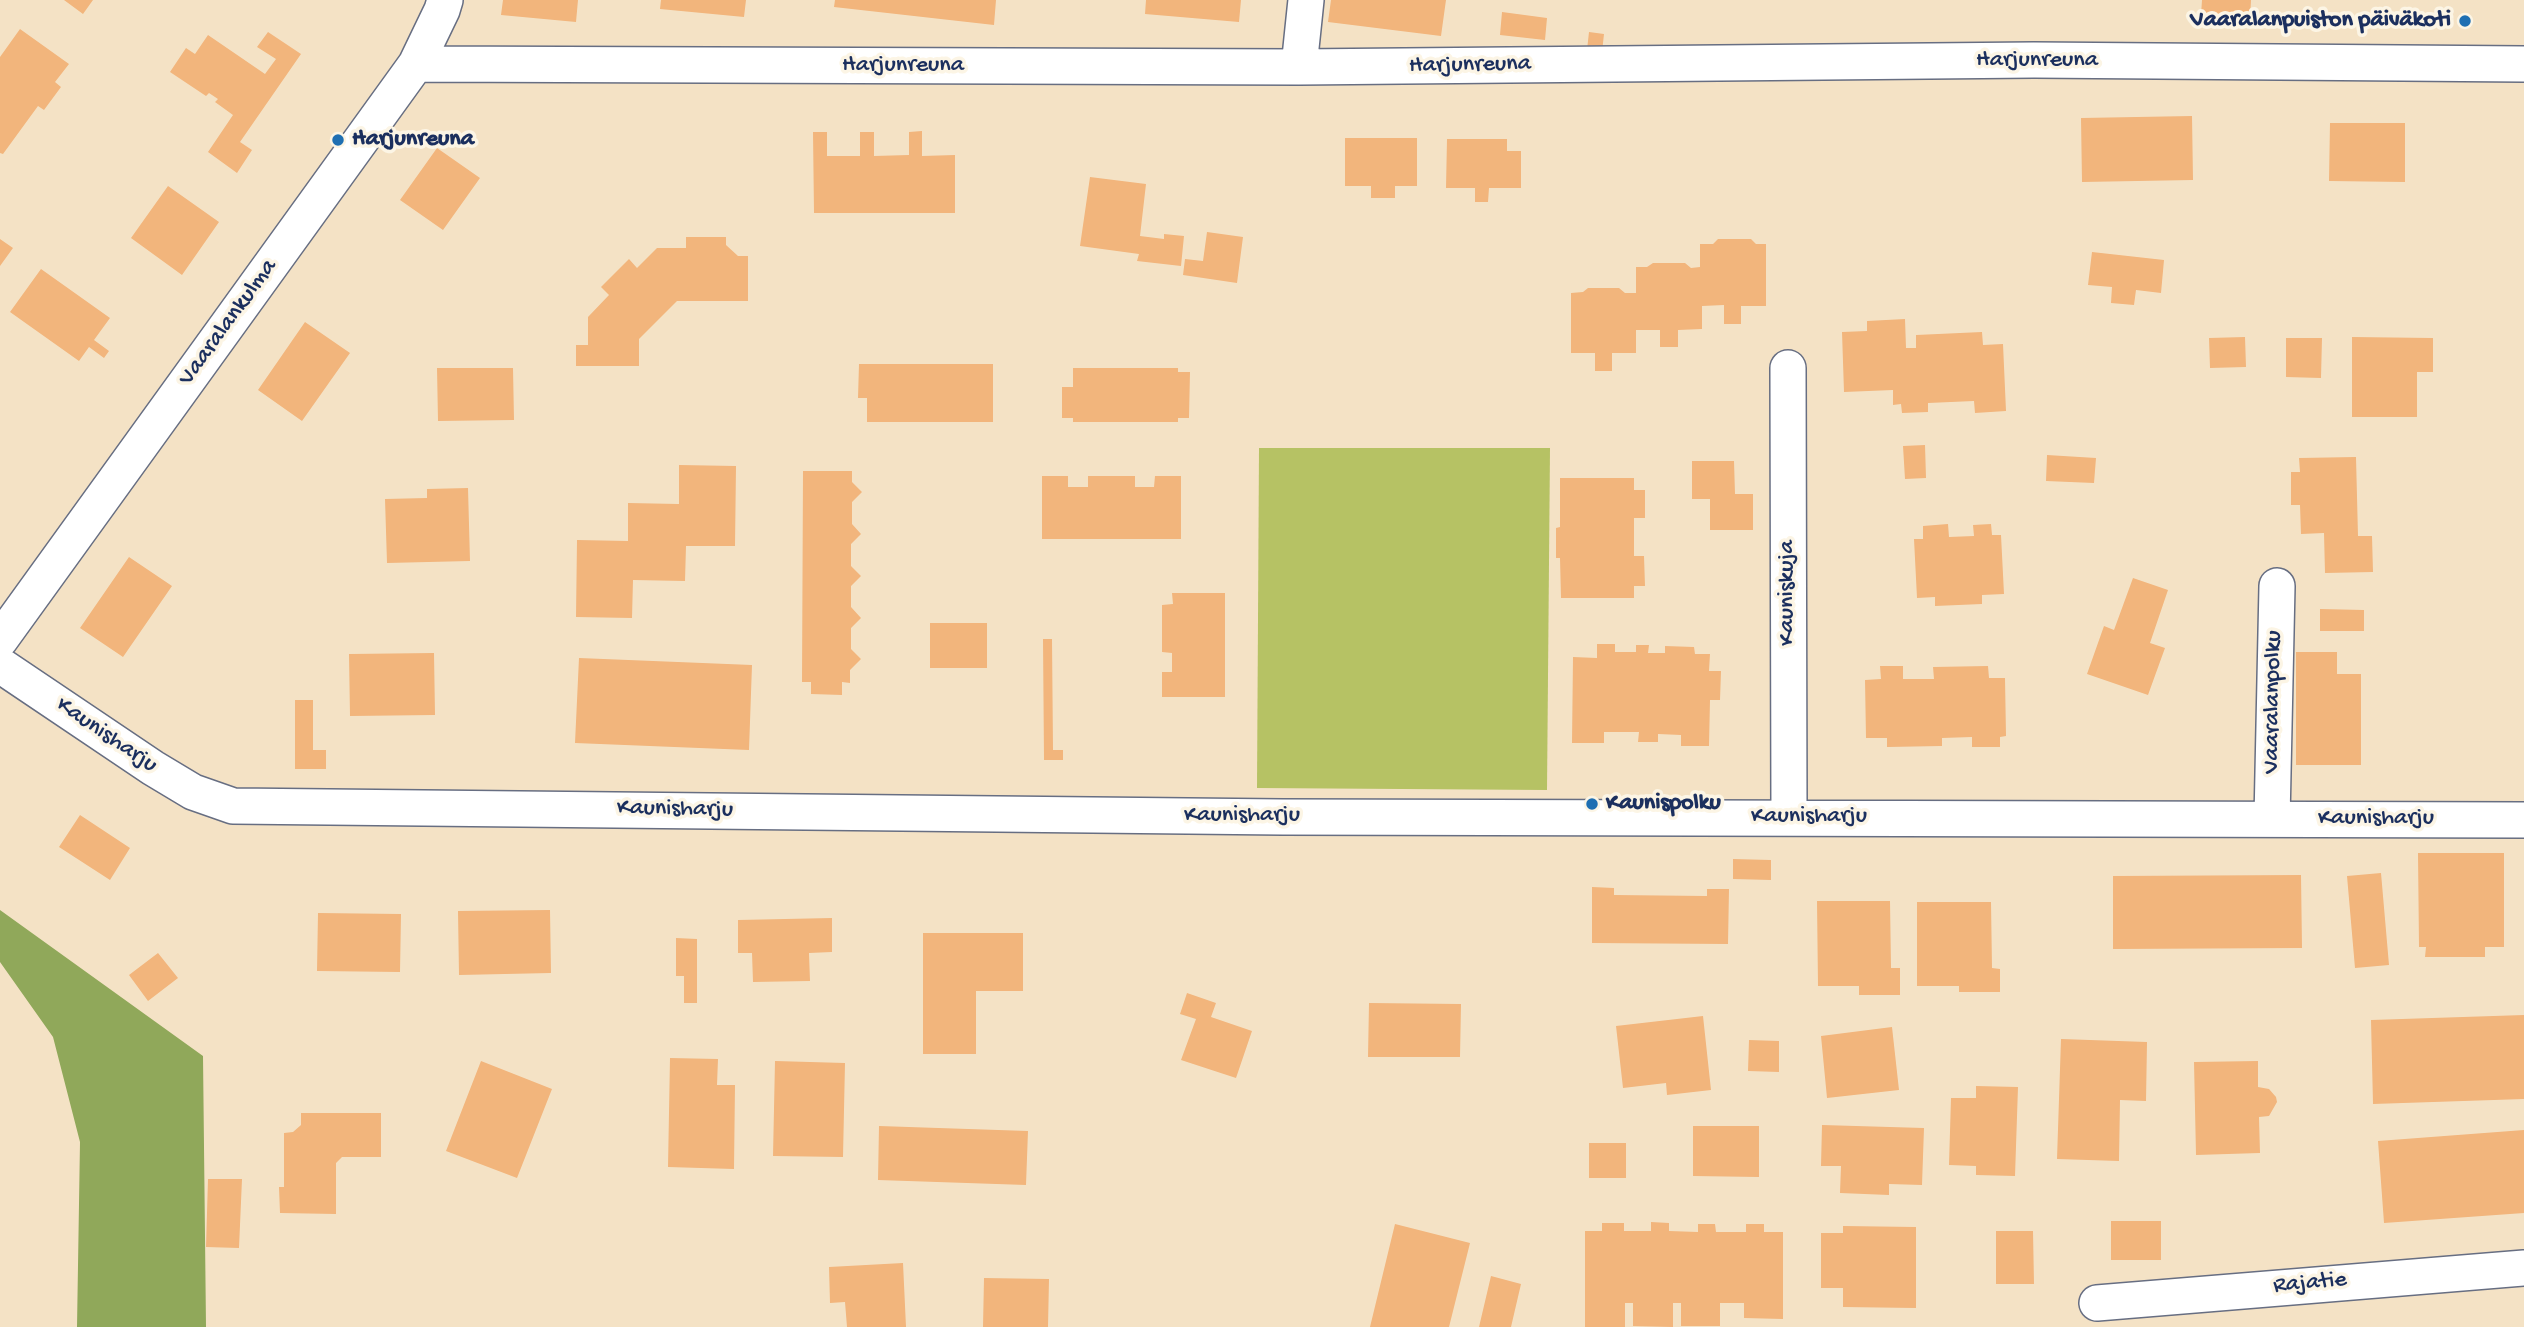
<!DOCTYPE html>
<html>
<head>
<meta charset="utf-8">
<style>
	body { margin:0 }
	canvas { display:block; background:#f4e2c5 }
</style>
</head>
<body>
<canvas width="2524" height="1327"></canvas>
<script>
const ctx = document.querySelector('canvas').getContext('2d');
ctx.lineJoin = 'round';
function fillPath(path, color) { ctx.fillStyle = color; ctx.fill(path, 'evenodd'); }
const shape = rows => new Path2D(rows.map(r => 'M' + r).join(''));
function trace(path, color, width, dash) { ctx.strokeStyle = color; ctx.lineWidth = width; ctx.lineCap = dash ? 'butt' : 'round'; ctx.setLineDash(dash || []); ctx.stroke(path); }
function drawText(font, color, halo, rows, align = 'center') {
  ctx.font = font + ' "Gochi Hand",sans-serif'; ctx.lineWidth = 7; ctx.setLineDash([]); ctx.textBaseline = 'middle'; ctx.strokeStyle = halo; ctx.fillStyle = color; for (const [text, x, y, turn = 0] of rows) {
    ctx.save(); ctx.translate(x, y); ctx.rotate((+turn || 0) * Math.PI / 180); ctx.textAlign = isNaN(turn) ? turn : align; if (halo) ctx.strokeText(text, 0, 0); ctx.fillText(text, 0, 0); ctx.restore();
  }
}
fillPath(shape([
	[1259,448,1550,448,1547,790,1257,788]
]), '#b6c264');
fillPath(shape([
	[0,910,203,1056,206,1327,77,1327,80,1142,53,1037,0,962]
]), '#90a85a');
fillPath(shape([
	[64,0,93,0,83,14],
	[503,0,578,0,576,22,501,15],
	[661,0,746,0,744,17,660,9],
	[835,0,996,0,994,25,834,7],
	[1146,0,1241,0,1239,22,1145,14],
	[1331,0,1446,0,1441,36,1328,22],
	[2202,0,2251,0,2250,20,2201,15],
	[1502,12,1547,18,1545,40,1500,35],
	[20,29,69,64,55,82,61,87,44,110,38,106,3,154,0,153,0,57],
	[268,32,301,54,240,142,252,150,237,173,208,152,233,115,215,102,218,99,209,93,206,96,170,72,186,48,195,54,208,35,265,74,276,59,257,47],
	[1589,32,1604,34,1602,52,1587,50],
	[2192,116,2193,180,2082,182,2081,118],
	[2330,123,2405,123,2405,182,2329,181],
	[922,131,922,156,955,155,955,213,814,213,813,132,827,132,827,156,860,156,860,132,874,132,874,156,909,155,909,132],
	[1345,138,1417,138,1417,186,1395,186,1395,198,1371,198,1371,186,1345,186],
	[1447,139,1507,139,1507,151,1521,151,1521,188,1489,188,1488,202,1475,202,1475,188,1446,188],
	[437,148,480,178,443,230,400,200],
	[1090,177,1146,184,1140,236,1164,239,1164,234,1184,236,1181,266,1137,261,1139,254,1080,246],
	[168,186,219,222,182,275,131,238],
	[1207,232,1243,237,1237,283,1183,275,1185,259,1203,261],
	[686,237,726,237,726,245,738,256,748,256,748,301,677,301,639,339,639,366,576,366,576,345,588,345,588,317,609,295,601,287,629,259,637,268,657,248,686,248],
	[0,239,13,248,0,266],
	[1718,239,1751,239,1756,244,1766,244,1766,306,1741,306,1741,324,1724,324,1724,305,1702,306,1702,329,1678,330,1678,347,1660,347,1660,330,1636,330,1636,353,1612,353,1612,371,1595,371,1595,353,1571,353,1571,293,1583,292,1588,288,1619,288,1625,293,1636,293,1636,267,1647,267,1653,263,1685,263,1691,268,1700,267,1700,244,1713,244],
	[2092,252,2164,260,2161,293,2136,290,2134,305,2111,303,2112,287,2088,285],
	[41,269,110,318,94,340,109,351,104,358,89,347,79,361,10,312],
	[1905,319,1906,348,1916,348,1916,335,1982,332,1983,345,2003,344,2006,411,1975,413,1974,401,1928,403,1928,412,1902,413,1901,404,1893,405,1893,390,1844,392,1842,332,1867,331,1867,321],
	[305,322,350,353,302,421,258,390],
	[2245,337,2246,367,2210,368,2209,338],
	[2352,337,2433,338,2433,372,2417,372,2417,417,2352,417],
	[2286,338,2322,338,2321,378,2286,377],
	[859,364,993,364,993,422,867,422,867,398,858,398],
	[437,368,513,368,514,420,438,421],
	[1073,368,1178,368,1178,372,1190,372,1189,418,1178,418,1178,422,1073,422,1073,418,1062,418,1062,387,1073,387],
	[1925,445,1926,478,1905,479,1903,446],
	[2047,455,2096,458,2094,483,2046,481],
	[2356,457,2358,536,2372,536,2373,572,2325,573,2324,533,2301,534,2300,505,2291,505,2291,472,2300,472,2299,458],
	[1692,461,1734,461,1735,494,1753,494,1753,530,1710,530,1710,499,1692,499],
	[679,465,736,466,735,546,686,546,685,581,633,580,632,618,576,617,577,540,628,541,628,503,679,504],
	[803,471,852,471,852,482,862,492,852,502,852,524,861,534,851,544,851,566,861,576,851,586,851,607,861,618,851,628,851,649,861,659,850,670,850,683,842,682,842,695,811,694,811,682,802,682],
	[1042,476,1068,476,1068,487,1088,487,1088,476,1135,476,1135,487,1154,487,1155,476,1181,476,1181,539,1042,539],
	[1560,478,1634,478,1634,490,1645,490,1645,518,1634,518,1634,556,1644,556,1645,586,1634,586,1634,598,1561,598,1560,558,1556,558,1556,528,1560,527],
	[468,488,470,561,387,563,385,499,427,498,427,489],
	[1948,524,1949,537,1974,536,1973,525,1991,524,1992,535,2001,535,2004,594,1982,595,1982,604,1935,606,1935,597,1917,598,1914,539,1923,539,1923,526],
	[129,557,172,586,123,657,80,628],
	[2133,578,2168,590,2150,643,2165,648,2148,695,2087,674,2104,626,2114,630],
	[1172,593,1225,593,1225,697,1162,697,1162,672,1172,672,1172,653,1162,652,1162,605,1173,604],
	[2320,609,2364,610,2364,631,2320,631],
	[930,623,987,623,987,668,930,668],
	[1043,639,1052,639,1053,750,1063,750,1063,760,1044,760],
	[1597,644,1615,644,1615,652,1636,652,1636,645,1649,645,1648,653,1665,653,1665,646,1694,647,1695,654,1710,654,1709,671,1721,671,1720,700,1710,700,1709,746,1681,746,1681,735,1658,734,1658,742,1638,742,1639,732,1604,732,1604,743,1572,743,1573,657,1597,658],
	[2296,652,2337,652,2337,674,2361,674,2361,765,2296,765],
	[434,653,435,715,350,716,349,654],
	[579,658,752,665,749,750,575,743],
	[1880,666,1903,666,1903,679,1934,679,1933,667,1988,666,1989,678,2005,678,2006,736,2000,737,2000,747,1972,747,1972,737,1942,738,1942,746,1887,747,1887,738,1866,738,1865,680,1881,679],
	[295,700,313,700,313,750,326,750,326,769,295,769],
	[80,815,130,848,110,880,59,847],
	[2418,853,2504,853,2504,947,2485,947,2485,957,2425,957,2426,947,2419,947],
	[1733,859,1771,860,1771,880,1733,879],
	[2381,873,2389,965,2355,968,2347,876],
	[2301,875,2302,948,2113,949,2113,876],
	[1592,887,1614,888,1614,895,1707,896,1707,889,1729,889,1728,944,1592,943],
	[1817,901,1890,901,1891,968,1900,968,1900,995,1859,995,1859,986,1818,986],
	[1917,902,1991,902,1992,968,2000,969,2000,992,1959,992,1959,986,1917,986],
	[550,910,551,973,459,975,458,911],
	[318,913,401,914,400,972,317,971],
	[832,918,832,952,809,953,810,981,753,982,752,953,738,953,738,920],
	[923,933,1023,933,1023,991,976,991,976,1054,923,1054],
	[676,938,697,939,697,1003,684,1003,684,976,676,976],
	[158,953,178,978,148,1001,129,975],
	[1187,993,1216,1003,1211,1017,1252,1031,1236,1078,1181,1060,1196,1019,1180,1014],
	[1369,1003,1461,1004,1460,1057,1368,1057],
	[2524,1015,2524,1099,2373,1104,2371,1020],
	[1703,1016,1711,1090,1667,1095,1666,1083,1623,1088,1616,1026],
	[1892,1027,1899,1090,1827,1098,1821,1036],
	[2061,1039,2147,1042,2146,1101,2120,1100,2119,1161,2057,1159],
	[1749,1040,1779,1041,1779,1072,1748,1071],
	[670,1058,718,1059,717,1085,735,1085,734,1169,668,1167],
	[481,1061,552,1089,517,1178,446,1151],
	[775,1061,845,1063,843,1157,773,1156],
	[2258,1061,2258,1087,2269,1089,2276,1097,2277,1102,2269,1116,2259,1117,2260,1153,2196,1155,2194,1062],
	[1976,1086,2018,1087,2015,1176,1976,1175,1976,1166,1949,1165,1951,1098,1976,1098],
	[301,1113,381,1113,381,1157,342,1157,336,1163,336,1214,280,1213,279,1187,284,1187,284,1133,293,1132,301,1125],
	[1822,1125,1924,1128,1922,1185,1889,1184,1889,1195,1840,1193,1841,1166,1821,1166],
	[879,1126,1028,1131,1026,1185,878,1180],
	[1693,1126,1759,1126,1759,1177,1693,1176],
	[2524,1130,2524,1213,2384,1223,2378,1141],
	[1589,1143,1626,1143,1626,1178,1589,1178],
	[208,1179,242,1179,239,1248,206,1247],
	[2111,1221,2161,1221,2161,1260,2111,1260],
	[1651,1222,1669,1223,1669,1231,1698,1232,1698,1224,1715,1224,1716,1232,1746,1232,1746,1224,1764,1224,1764,1232,1783,1232,1783,1319,1744,1318,1744,1303,1720,1303,1720,1326,1681,1326,1681,1303,1673,1303,1673,1327,1633,1326,1633,1303,1625,1303,1625,1327,1585,1327,1585,1231,1602,1231,1602,1223,1624,1223,1624,1231,1651,1231],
	[1395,1224,1470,1243,1449,1327,1370,1327],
	[1843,1226,1916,1227,1916,1308,1843,1307,1843,1288,1821,1288,1821,1233,1843,1233],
	[1996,1231,2033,1231,2034,1284,1996,1284],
	[903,1263,906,1327,847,1327,845,1302,830,1303,829,1267],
	[1491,1276,1521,1284,1511,1327,1479,1327],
	[984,1278,1049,1279,1048,1327,983,1327]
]), '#f2b57c');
const minor = shape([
	[416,64,1299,67,2034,60,2524,64],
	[1299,67,1306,0],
	[1788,368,1789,817],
	[0,640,416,64,442,10,445,0],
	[0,665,153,768,193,792,233,806,1283,817,2524,820],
	[2272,819,2277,586],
	[2097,1303,2524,1268]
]);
trace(minor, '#676e82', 38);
trace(minor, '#fff', 35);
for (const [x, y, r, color] of [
	[2465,21,7,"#1f6fb2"],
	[338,140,7,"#1f6fb2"],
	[1592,804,7,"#1f6fb2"]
]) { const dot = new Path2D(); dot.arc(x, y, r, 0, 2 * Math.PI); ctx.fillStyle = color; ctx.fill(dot); trace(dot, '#fcf5e5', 2.5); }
drawText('bold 24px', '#1b2f5e', '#fcf5e5', [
	["Vaaralanpuiston päiväkoti",2451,21,"right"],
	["Harjunreuna",352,140],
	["Kaunispolku",1606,804]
], 'left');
drawText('24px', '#1b2f5e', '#fcf5e5', [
	["Harjunreuna",2037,61],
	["Harjunreuna",903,66],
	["Harjunreuna",1470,66,-1],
	["Vaaralankulma",229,323,-54],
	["Kauniskuja",1788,593,-90],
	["Vaaralanpolku",2274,702,-89],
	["Kaunisharju",106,736,34],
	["Kaunisharju",675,810,1],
	["Kaunisharju",1242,816],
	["Kaunisharju",1809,817],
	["Kaunisharju",2376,819],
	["Rajatie",2310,1284,-5]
]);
</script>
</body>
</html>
